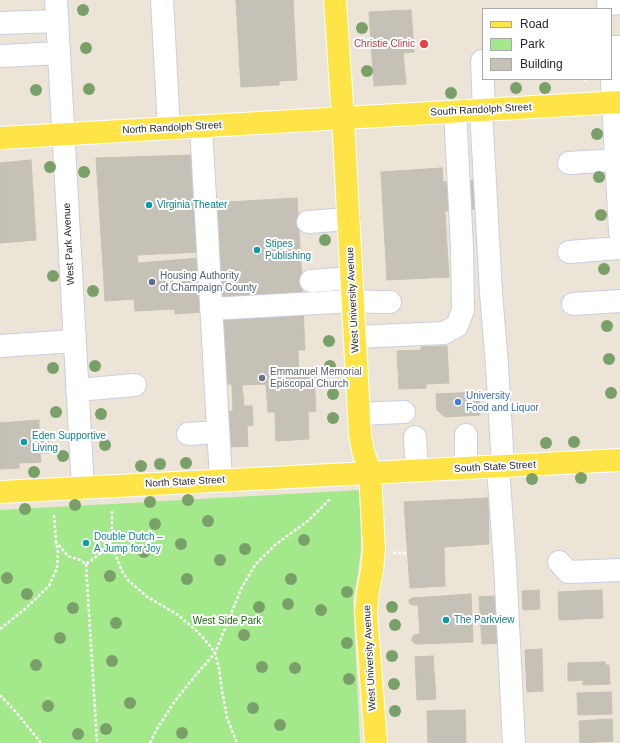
<!DOCTYPE html>
<html>
<head>
<meta charset="utf-8">
<style>
	body { margin:0 }
	#map { position:relative; width:620px; height:743px; overflow:hidden; background:#ece4d6; font-family:Arial,sans-serif }
	canvas { display:block }
	.legend { position:absolute; left:482px; top:8px; width:130px; height:72px; box-sizing:border-box; background:#fff; border:1px solid #a9a9a9; margin:0; padding:5px 7px; list-style:none; font-size:12px; color:#272727 }
	.legend li { display:flex; align-items:center; gap:8px; height:20px }
	.legend b { width:20px; border:1px solid #a9a9a9 }
</style>
</head>
<body>
<div id="map">
<canvas width="620" height="743"></canvas>
<ul class="legend">
<li><b style="height:5px;background:#ffe448"></b>Road</li>
<li><b style="height:11px;background:#a3e98b"></b>Park</li>
<li><b style="height:11px;background:#c6c1b6"></b>Building</li>
</ul>
</div>
<script>
const ctx = document.querySelector('canvas').getContext('2d');
ctx.lineJoin = 'round';
function fillPath(path, color) { ctx.fillStyle = color; ctx.fill(path, 'evenodd'); }
const shape = rows => new Path2D(rows.map(r => 'M' + r).join(''));
function trace(path, color, width, dash) { ctx.strokeStyle = color; ctx.lineWidth = width; ctx.lineCap = dash ? 'butt' : 'round'; ctx.setLineDash(dash || []); ctx.stroke(path); }
function drawText(font, color, halo, rows, align = 'center') {
  ctx.font = font + ' Arial,sans-serif'; ctx.lineWidth = 4; ctx.setLineDash([]); ctx.textBaseline = 'middle'; ctx.strokeStyle = halo; ctx.fillStyle = color; for (const [text, x, y, turn = 0] of rows) {
    ctx.save(); ctx.translate(x, y); ctx.rotate((+turn || 0) * Math.PI / 180); ctx.textAlign = isNaN(turn) ? turn : align; if (halo) ctx.strokeText(text, 0, 0); ctx.fillText(text, 0, 0); ctx.restore();
  }
}
fillPath(shape([
	[360,490,361,548,358,574,353,600,354,620,360,743,0,743,0,510,111,504]
]), '#a3e98b');
const building = shape([
	[236,0,293,0,297,80,279,81,279,85,241,87,236,0],
	[411,10,414,52,403,53,406,84,374,86,369,12,411,10],
	[196,155,201,252,137,255,138,263,103,266,96,158,196,155],
	[31,160,36,240,0,243,0,163,31,160],
	[442,168,449,277,387,280,381,172,442,168],
	[476,180,477,209,445,211,443,182,476,180],
	[297,198,303,297,217,302,211,203,297,198],
	[200,258,203,312,175,314,175,309,135,311,134,299,105,301,103,266,200,258],
	[303,308,305,350,298,350,299,378,314,377,316,411,308,412,309,439,276,441,275,412,268,412,266,384,242,385,244,406,252,406,253,425,247,426,248,446,228,447,226,412,233,411,232,384,226,384,222,313,303,308],
	[447,346,449,383,426,384,426,388,399,389,397,351,421,350,421,347,447,346],
	[479,392,480,415,445,417,437,410,436,394,479,392],
	[39,420,39,432,48,432,49,453,40,453,41,462,19,463,19,468,0,469,0,423,39,420],
	[488,498,489,544,444,547,445,586,410,588,404,502,488,498],
	[539,590,540,609,523,610,522,591,539,590],
	[602,590,603,618,559,620,558,592,602,590],
	[471,594,473,642,416,644,412,641,412,638,414,635,420,634,418,605,412,605,409,603,409,600,412,598,471,594],
	[495,596,498,643,482,644,479,597,495,596],
	[542,649,543,691,527,692,525,650,542,649],
	[433,656,436,699,417,700,415,657,433,656],
	[605,662,605,665,609,665,610,684,583,685,583,680,568,681,568,663,605,662],
	[611,692,612,714,578,715,577,693,611,692],
	[465,710,466,743,428,743,427,711,465,710],
	[612,719,613,741,580,743,579,721,612,719]
]);
fillPath(building, '#c6c1b6');
trace(building, '#c6c0b0', 1);
const minor = shape([
	[56,0,83,488],
	[162,0,169,128],
	[608,4,620,3],
	[0,23,57,21],
	[611,47,620,47],
	[2,56,59,53],
	[482,61,484,110],
	[611,62,620,232],
	[481,110,491,293,497,365,503,466],
	[201,127,221,480],
	[569,163,616,160],
	[308,222,349,219],
	[569,252,620,248],
	[311,281,352,278],
	[573,304,620,301],
	[211,309,353,301,378,302,390,302],
	[355,337,444,333,457,326,463,310,462,247,455,111],
	[0,346,74,341],
	[77,390,135,385],
	[359,414,404,412],
	[188,434,218,432],
	[466,435,466,468],
	[415,437,417,470],
	[498,467,505,565,514,743],
	[559,562,568,572,620,570]
]);
const major = shape([
	[335,0,343,119,360,435,363,451,370,473,374,549,372,570,368,591,366,612,376,743],
	[0,138,620,102],
	[0,492,620,460]
]);
trace(minor, '#cbcee2', 24);
trace(major, '#fff', 24);
trace(shape([
	[584,79,588,83],
	[54,515,56,542],
	[110,544,112,532,112,510],
	[393,553,407,553],
	[86,564,97,743],
	[0,629,25,609,49,586,57,568,58,552,56,542,68,556,80,560,86,564,101,553,110,544,114,551,123,573,129,581,146,596,178,615,199,633,211,647,215,653,219,668,222,691,227,718,237,743],
	[0,695,16,712,41,743],
	[150,743,158,727,175,701,195,676,215,653,242,587,255,565,275,545,309,520,330,499]
]), '#fff', 2.5, [3, 2]);
trace(minor, '#fff', 22);
trace(major, '#ffe448', 22);
ctx.fillStyle = '#7aa06a';
for (const [x, y] of [
	[83,10],
	[362,28],
	[86,48],
	[367,71],
	[516,88],
	[545,88],
	[89,89],
	[36,90],
	[451,93],
	[597,134],
	[50,167],
	[84,172],
	[599,177],
	[601,215],
	[325,240],
	[604,269],
	[53,276],
	[93,291],
	[607,326],
	[329,341],
	[609,359],
	[95,366],
	[330,366],
	[53,368],
	[611,393],
	[333,394],
	[56,412],
	[101,414],
	[333,418],
	[574,442],
	[546,443],
	[105,445],
	[63,456],
	[186,463],
	[160,464],
	[141,466],
	[34,472],
	[581,478],
	[532,479],
	[188,500],
	[150,502],
	[75,505],
	[25,509],
	[208,521],
	[155,524],
	[304,540],
	[181,544],
	[245,549],
	[144,552],
	[220,560],
	[110,576],
	[7,578],
	[187,579],
	[291,579],
	[347,592],
	[27,594],
	[288,604],
	[259,607],
	[392,607],
	[73,608],
	[321,610],
	[116,623],
	[395,625],
	[244,635],
	[60,638],
	[347,643],
	[392,656],
	[112,661],
	[36,665],
	[262,667],
	[295,668],
	[349,679],
	[394,684],
	[130,703],
	[48,706],
	[253,708],
	[395,711],
	[280,725],
	[106,729],
	[182,733],
	[78,734]
]) { ctx.beginPath(); ctx.arc(x, y, 6, 0, 2 * Math.PI); ctx.fill(); }
for (const [x, y, r, color] of [
	[424,44,5,"#e0444e"],
	[149,205,4,"#0f9aa8"],
	[257,250,4,"#0f9aa8"],
	[152,282,4,"#5c6f8a"],
	[262,378,4,"#6b7280"],
	[458,402,4,"#3f7fe0"],
	[24,442,4,"#0f9aa8"],
	[86,543,4,"#0f9aa8"],
	[446,620,4,"#0f9aa8"]
]) { const dot = new Path2D(); dot.arc(x, y, r, 0, 2 * Math.PI); ctx.fillStyle = color; ctx.fill(dot); trace(dot, '#fff', 1.5); }
drawText('10px', '#be3a42', '#fff', [
	["Christie Clinic",415,44]
], 'right');
drawText('10px', '#272727', '#fff', [
	["South Randolph Street",481,110,-3],
	["North Randolph Street",172,128,-3],
	["West Park Avenue",69,244,-93],
	["West University Avenue",353,300,-93],
	["South State Street",495,467,-3],
	["North State Street",185,482,-3],
	["West University Avenue",370,658,-93]
]);
drawText('10px', '#0d838f', '#fff', [
	["Virginia Theater",157,205],
	["Stipes",265,244],
	["Publishing",265,256],
	["Eden Supportive",32,436],
	["Living",32,448],
	["Double Dutch –",94,537],
	["A Jump for Joy",94,549],
	["The Parkview",454,620]
], 'left');
drawText('10px', '#4e5e75', '#fff', [
	["Housing Authority",160,276],
	["of Champaign County",160,288]
], 'left');
drawText('10px', '#5b616d', '#fff', [
	["Emmanuel Memorial",270,372],
	["Episcopal Church",270,384]
], 'left');
drawText('10px', '#366cbe', '#fff', [
	["University",466,396],
	["Food and Liquor",466,408]
], 'left');
drawText('10px', '#1c6911', '#fff', [
	["West Side Park",227,621]
]);
</script>
</body>
</html>
